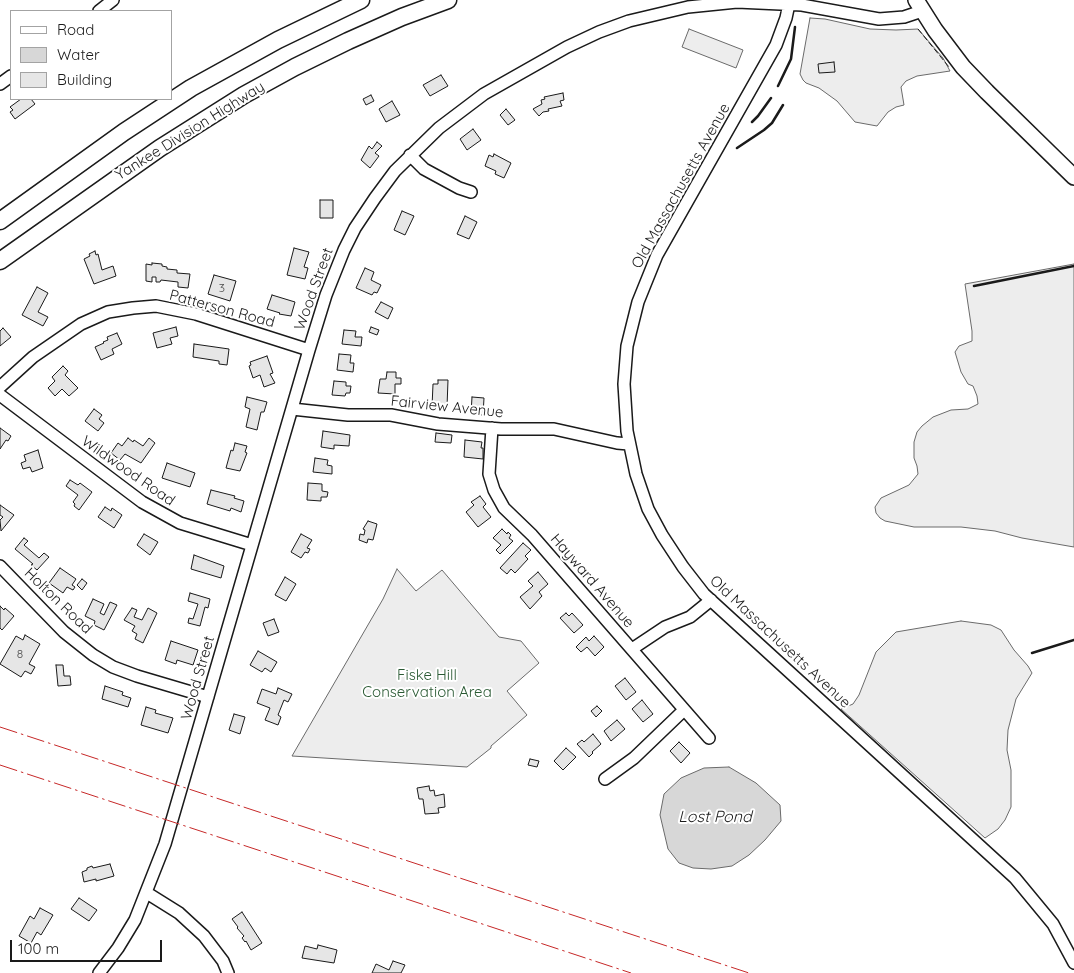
<!DOCTYPE html>
<html>
<head>
<meta charset="utf-8">
<style>
	body { margin:0 }
	#map { position:relative; width:1074px; height:973px; overflow:hidden; background:#fff; font-family:Quicksand,sans-serif }
	canvas { display:block }
	.legend { position:absolute; left:10px; top:10px; width:162px; height:90px; box-sizing:border-box; background:#fff; border:1px solid #a3a3a3; margin:0; padding:6px 9px; list-style:none; font-size:15px; color:#1a1a1a }
	.legend li { display:flex; align-items:center; gap:10px; height:25px }
	.legend b { width:25px; border:1px solid #a3a3a3 }
	.scale { position:absolute; left:10px; top:940px; width:152px; height:22px; box-sizing:border-box; border:2px solid #1a1a1a; border-top:0; padding-left:6px; font-size:15px; line-height:18px; white-space:nowrap; color:#1a1a1a; -webkit-text-stroke:4px #fff; paint-order:stroke }
</style>
</head>
<body>
<div id="map">
<canvas width="1074" height="973"></canvas>
<ul class="legend">
<li><b style="height:6px;background:#fff"></b>Road</li>
<li><b style="height:14px;background:#d7d7d7"></b>Water</li>
<li><b style="height:14px;background:#e6e6e6"></b>Building</li>
</ul>
<div class="scale">100 m</div>
</div>
<script>
const ctx = document.querySelector('canvas').getContext('2d');
ctx.lineJoin = 'round';
function fillPath(path, color) { ctx.fillStyle = color; ctx.fill(path, 'evenodd'); }
const shape = rows => new Path2D(rows.map(r => 'M' + r).join(''));
function trace(path, color, width, dash) { ctx.strokeStyle = color; ctx.lineWidth = width; ctx.lineCap = dash ? 'butt' : 'round'; ctx.setLineDash(dash || []); ctx.stroke(path); }
function drawText(font, color, halo, rows, align = 'center') {
  ctx.font = font + ' Quicksand,sans-serif'; ctx.lineWidth = 4; ctx.setLineDash([]); ctx.textBaseline = 'middle'; ctx.strokeStyle = halo; ctx.fillStyle = color; for (const [text, x, y, turn = 0] of rows) {
    ctx.save(); ctx.translate(x, y); ctx.rotate((+turn || 0) * Math.PI / 180); ctx.textAlign = isNaN(turn) ? turn : align; if (halo) ctx.strokeText(text, 0, 0); ctx.fillText(text, 0, 0); ctx.restore();
  }
}
const built = shape([
	[810,18,825,19,870,29,896,30,918,29,943,58,950,71,917,76,906,81,901,87,904,105,896,107,888,112,877,126,855,122,837,101,819,88,806,83,803,80,800,74,810,18],
	[689,29,743,50,736,68,682,47,689,29],
	[1074,264,1074,547,1022,538,995,531,961,527,914,527,885,521,880,518,876,513,875,507,881,498,909,485,918,474,917,466,914,458,914,442,917,432,922,426,933,417,951,410,968,409,978,404,977,396,973,386,968,384,961,372,955,352,959,346,972,341,972,331,965,284,1074,264],
	[397,569,416,591,442,570,499,637,521,641,539,663,507,691,527,715,491,746,491,748,467,767,292,756,383,599,397,569],
	[961,621,991,625,1001,630,1014,650,1028,666,1032,673,1016,699,1008,730,1007,750,1011,770,1011,807,1005,820,998,829,985,838,841,709,853,704,859,695,876,652,896,632,961,621]
]);
fillPath(built, '#ededed');
trace(built, '#6a6a6a', 1);
const water = shape([
	[729,767,756,783,780,805,781,821,765,840,749,855,732,866,711,869,693,868,679,863,668,849,660,815,664,794,681,778,704,768,729,767]
]);
fillPath(water, '#d7d7d7');
trace(water, '#6a6a6a', 1);
const building = shape([
	[834,62,835,72,819,73,818,64,834,62],
	[441,75,448,86,430,96,423,85,441,75],
	[563,93,564,100,560,101,562,106,548,109,549,111,543,112,539,116,533,109,542,104,541,100,545,99,544,97,563,93],
	[371,95,374,101,366,105,363,99,371,95],
	[21,99,31,99,35,104,15,119,10,112,13,110,10,107,21,99],
	[392,101,400,115,386,122,379,109,392,101],
	[506,109,515,120,508,125,500,115,506,109],
	[473,129,481,140,467,150,460,139,473,129],
	[377,142,382,146,375,153,379,156,370,168,361,160,369,146,372,149,377,142],
	[494,154,511,163,504,178,495,174,496,171,485,166,489,155,493,157,494,154],
	[320,200,333,200,333,218,320,218,320,200],
	[402,211,414,216,405,235,394,230,402,211],
	[465,216,477,222,469,239,457,234,465,216],
	[294,248,309,252,304,267,308,268,305,279,287,275,294,248],
	[95,251,96,255,98,254,102,270,113,266,116,276,94,284,84,259,90,256,89,254,95,251],
	[152,263,162,264,162,266,167,267,167,269,177,270,177,273,190,274,188,288,178,287,178,282,161,280,160,282,156,282,156,277,152,277,152,282,146,281,146,264,152,265,152,263],
	[365,268,374,272,371,280,381,285,377,293,374,292,372,295,356,288,365,268],
	[214,275,236,281,230,301,208,294,214,275],
	[37,287,48,293,38,312,48,317,43,326,22,315,37,287],
	[272,295,295,302,291,316,279,314,280,313,267,309,272,295],
	[381,302,393,308,388,319,375,312,381,302],
	[176,327,178,336,170,338,172,344,157,348,153,333,176,327],
	[371,327,379,330,377,335,369,332,371,327],
	[3,328,11,337,0,346,0,331,3,328],
	[344,330,356,331,355,337,362,337,361,346,342,344,344,330],
	[117,333,122,344,112,349,114,354,101,360,95,347,104,343,103,342,108,340,107,337,117,333],
	[194,344,229,349,227,365,219,364,219,361,193,357,194,344],
	[339,354,351,355,350,363,354,363,353,372,337,370,339,354],
	[267,356,273,373,270,374,275,383,264,387,260,375,253,378,249,366,251,365,250,362,267,356],
	[63,366,68,371,65,375,78,388,69,396,62,389,55,396,48,388,55,381,52,377,63,366],
	[387,372,396,372,396,378,401,378,401,384,395,384,395,394,378,393,380,379,386,379,387,372],
	[438,380,448,380,447,407,432,407,433,384,438,384,438,380],
	[334,381,346,382,346,386,351,386,350,393,346,393,345,396,332,395,334,381],
	[247,397,267,402,264,412,261,412,257,430,246,427,250,409,245,407,247,397],
	[472,397,484,398,483,415,471,414,472,397],
	[94,409,102,415,99,419,104,423,98,431,85,421,94,409],
	[0,428,11,436,8,441,6,440,0,449,0,428],
	[323,431,350,435,349,446,334,445,334,449,321,447,323,431],
	[436,433,452,435,451,443,435,442,436,433],
	[128,438,133,442,134,440,143,446,149,438,155,443,141,463,125,454,120,460,111,453,118,443,122,446,128,438],
	[465,440,482,442,481,448,483,448,483,459,464,457,465,440],
	[235,443,247,446,245,452,247,453,240,471,226,468,231,450,233,451,235,443],
	[38,450,43,468,32,472,30,467,23,469,21,463,26,461,24,455,38,450],
	[315,458,328,460,327,465,332,466,332,474,313,472,315,458],
	[167,463,195,473,190,487,162,478,167,463],
	[70,480,78,485,80,483,92,492,79,510,74,506,75,504,73,502,78,495,66,486,70,480],
	[308,483,322,484,322,491,328,492,327,497,321,497,321,501,307,500,308,483],
	[211,490,235,496,234,498,244,501,241,512,231,508,230,511,207,504,211,490],
	[480,496,486,504,483,507,491,517,478,527,466,512,474,505,471,502,480,496],
	[0,505,14,515,1,531,0,520,3,517,0,515,0,505],
	[105,507,111,511,112,508,122,515,114,528,98,517,105,507],
	[368,521,377,524,373,540,368,539,367,543,359,540,360,534,364,535,365,530,363,529,368,521],
	[502,529,507,534,508,532,511,535,509,538,513,541,500,554,496,550,501,545,493,538,502,529],
	[144,534,158,542,150,555,137,545,144,534],
	[301,534,312,540,307,548,310,549,308,553,305,552,301,558,291,552,301,534],
	[24,538,28,541,24,545,39,558,44,553,49,557,37,570,31,565,33,564,15,549,24,538],
	[523,543,531,550,525,556,528,559,515,573,511,569,507,574,500,568,523,543],
	[194,555,224,566,221,578,191,569,194,555],
	[60,568,76,579,72,585,75,587,73,590,67,587,63,593,49,583,60,568],
	[538,572,548,584,539,592,542,596,530,609,520,597,533,586,528,581,538,572],
	[285,577,296,584,286,601,275,595,285,577],
	[82,579,87,583,82,590,77,585,82,579],
	[190,593,210,599,208,608,205,607,200,626,188,623,189,618,193,619,198,604,188,601,190,593],
	[93,599,104,604,100,613,104,615,110,602,117,605,104,630,94,625,95,621,85,616,93,599],
	[0,606,4,610,5,608,14,616,2,630,0,628,0,606],
	[132,608,137,610,134,617,142,620,148,608,157,613,143,643,135,639,137,634,132,631,135,626,124,620,132,608],
	[566,613,569,616,572,613,583,625,574,633,560,618,566,613],
	[274,619,279,632,268,636,263,623,274,619],
	[25,635,40,644,29,664,35,667,31,674,25,671,21,677,0,664,16,636,23,640,25,635],
	[594,636,604,647,595,656,587,647,581,652,576,647,586,637,589,641,594,636],
	[171,641,198,650,193,665,177,660,176,664,165,660,171,641],
	[258,651,277,662,271,672,265,668,262,672,250,665,258,651],
	[56,665,63,665,64,676,70,676,71,685,58,686,56,665],
	[625,678,636,692,626,700,615,686,625,678],
	[105,686,123,692,122,695,131,698,128,707,102,699,105,686],
	[278,688,292,694,288,702,284,700,278,715,281,717,278,725,265,720,270,708,257,703,262,689,276,694,278,688],
	[642,700,653,714,643,722,632,709,642,700],
	[597,706,602,711,596,717,591,711,597,706],
	[146,707,156,710,155,713,173,718,168,733,141,725,146,707],
	[234,714,245,717,240,734,229,730,234,714],
	[617,720,625,729,611,741,604,731,617,720],
	[593,734,601,744,592,752,593,753,589,757,577,744,582,740,584,742,593,734],
	[679,742,690,753,681,763,670,751,679,742],
	[566,748,576,757,563,770,554,761,566,748],
	[530,759,539,761,537,767,528,765,530,759],
	[429,786,430,791,434,790,435,796,444,794,445,807,438,808,439,813,425,814,423,799,419,799,417,788,429,786],
	[110,864,114,876,96,881,96,879,84,882,82,872,87,870,87,868,92,866,93,868,110,864],
	[79,898,97,910,89,921,71,909,79,898],
	[40,908,53,915,41,935,37,932,31,943,19,936,30,916,34,919,40,908],
	[242,912,262,943,251,950,246,941,245,942,242,938,244,936,237,928,238,927,232,919,242,912],
	[318,945,337,950,334,963,302,958,305,946,317,949,318,945],
	[393,961,405,965,401,973,372,973,376,964,389,970,393,961]
]);
fillPath(building, '#e6e6e6');
trace(building, '#1a1a1a', 1);
const minor = shape([
	[789,4,786,18,776,45,657,255,638,302,627,346,624,384,627,431,636,474,648,509,662,535,683,567,704,594,1015,878,1053,924,1074,963],
	[99,11,113,0],
	[0,84,11,76],
	[410,155,424,169,459,188,471,192],
	[0,387,33,357,81,324,108,312,133,308,156,306,196,314,309,350],
	[0,395,142,502,180,523,252,545],
	[292,409,348,415,391,415,438,424,501,429,554,429,617,443,629,444],
	[492,428,489,474,494,490,504,508,532,535,709,738],
	[0,566,64,632,93,655,113,667,137,676,208,697],
	[632,649,665,627,690,617,711,600],
	[605,779,634,758,684,710],
	[147,893,179,913,204,936,223,961,228,973],
	[99,973,118,948,135,920,165,844,309,350,326,295,344,250,355,228,375,198,395,171,439,128,484,94,567,47,599,32,629,21,688,7,737,2,802,5,879,19,904,17,922,11]
]);
const major = shape([
	[916,0,935,30,963,67,987,92,1074,177]
]);
const highway = shape([
	[0,221,124,132,191,88,278,40,361,0],
	[0,261,160,148,244,95,295,67,348,41,402,17,448,0]
]);
trace(minor, '#1a1a1a', 14);
trace(major, '#1a1a1a', 18);
trace(highway, '#1a1a1a', 19);
trace(minor, '#fff', 11);
trace(major, '#fff', 15);
trace(highway, '#fff', 16);
trace(shape([
	[918,29,949,67]
]), '#1a1a1a', 1, [6, 2.5]);
trace(shape([
	[778,86,791,59,795,27],
	[752,122,758,116,771,98],
	[737,148,764,130,772,123,783,105],
	[974,286,1074,266],
	[1032,653,1074,640]
]), '#1a1a1a', 2.5);
trace(shape([
	[0,727,749,973],
	[0,765,631,973]
]), '#c62828', 1, [18, 4, 2.5, 4]);
drawText('12px', '#4d4d4d', null, [
	["3",222,288],
	["8",20,654]
]);
drawText('15px', '#1a1a1a', '#fff', [
	["Yankee Division Highway",190,131,-32],
	["Old Massachusetts Avenue",681,186,-61],
	["Wood Street",314,289,-70],
	["Patterson Road",222,309,15],
	["Fairview Avenue",447,407,6],
	["Wildwood Road",128,471,35],
	["Hayward Avenue",592,581,49],
	["Holton Road",58,601,44],
	["Old Massachusetts Avenue",780,642,43],
	["Wood Street",198,678,-74]
]);
drawText('15px', '#2b5a34', '#fff', [
	["Fiske Hill",427,675],
	["Conservation Area",427,692]
]);
drawText('italic 16px', '#1a1a1a', '#fff', [
	["Lost Pond",715,817]
]);
</script>
</body>
</html>
